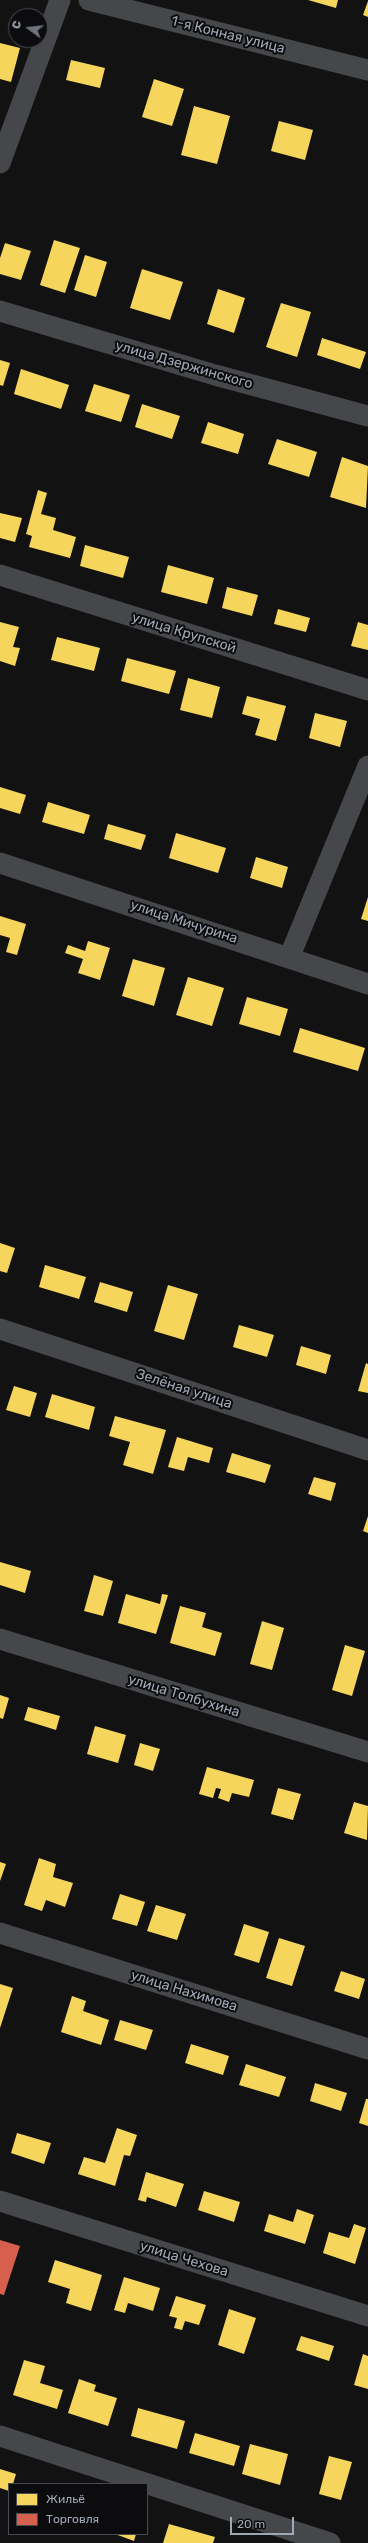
<!DOCTYPE html>
<html>
<head>
<meta charset="utf-8">
<style>
	body { margin:0 }
	#map { position:relative; width:368px; height:2543px; overflow:hidden; background:#121212; font-family:Rubik,sans-serif }
	canvas { display:block }
	.legend { position:absolute; left:8px; top:2483px; width:140px; height:52px; box-sizing:border-box; background:#0c0c0e; border:1px solid #484a51; margin:0; padding:5px 7px; list-style:none; font-size:12px; color:#a1a8b5 }
	.legend li { display:flex; align-items:center; gap:8px; height:20px }
	.legend b { width:20px; border:1px solid #484a51 }
	.north { position:absolute; left:8px; top:8px; width:40px; height:40px; box-sizing:border-box; background:#0c0c0e; border:1px solid #484a51; border-radius:50%; rotate:285deg; font-size:11px; font-weight:700; line-height:16px; text-align:center; color:#a1a8b5 }
	.north::after { content:''; display:block; margin:auto; width:14px; height:18px; background:#6f747c; clip-path:polygon(50% 0,100% 100%,50% 72%,0 100%) }
	.scale { position:absolute; left:230px; top:2517px; width:64px; height:18px; box-sizing:border-box; border:2px solid #a1a8b5; border-top:0; padding-left:5px; font-size:12px; line-height:14px; white-space:nowrap; color:#a1a8b5; -webkit-text-stroke:3px #0c0c0e; paint-order:stroke }
</style>
</head>
<body>
<div id="map">
<canvas width="368" height="2543"></canvas>
<ul class="legend">
<li><b style="height:11px;background:#f6d55c"></b>Жильё</li>
<li><b style="height:11px;background:#d6604d"></b>Торговля</li>
</ul>
<div class="north">С</div>
<div class="scale">20 m</div>
</div>
<script>
const ctx = document.querySelector('canvas').getContext('2d');
ctx.lineJoin = 'round';
function fillPath(path, color) { ctx.fillStyle = color; ctx.fill(path, 'evenodd'); }
const shape = rows => new Path2D(rows.map(r => 'M' + r).join(''));
function trace(path, color, width, dash) { ctx.strokeStyle = color; ctx.lineWidth = width; ctx.lineCap = dash ? 'butt' : 'round'; ctx.setLineDash(dash || []); ctx.stroke(path); }
function drawText(font, color, halo, rows, align = 'center') {
  ctx.font = font + ' Rubik,sans-serif'; ctx.lineWidth = 4; ctx.setLineDash([]); ctx.textBaseline = 'middle'; ctx.strokeStyle = halo; ctx.fillStyle = color; for (const [text, x, y, turn = 0] of rows) {
    ctx.save(); ctx.translate(x, y); ctx.rotate((+turn || 0) * Math.PI / 180); ctx.textAlign = isNaN(turn) ? turn : align; if (halo) ctx.strokeText(text, 0, 0); ctx.fillText(text, 0, 0); ctx.restore();
  }
}
fillPath(shape([
	[308,0,338,0,336,8],
	[368,1,368,17,363,15],
	[0,43,20,48,11,82,0,79],
	[71,60,105,68,100,88,66,80],
	[154,79,184,89,172,126,142,117],
	[194,106,230,116,217,164,181,155],
	[279,121,313,130,305,160,271,151],
	[54,240,80,248,65,293,40,285],
	[5,243,31,251,21,280,0,274,0,258],
	[85,255,107,262,96,297,74,290],
	[142,269,183,282,170,320,130,308],
	[218,289,245,298,234,333,207,324],
	[281,303,311,312,297,357,266,347],
	[322,338,366,352,360,369,317,355],
	[0,360,10,363,3,386,0,385],
	[21,369,69,385,61,409,14,394],
	[94,384,130,395,121,422,85,411],
	[142,404,180,416,172,439,135,427],
	[208,422,244,434,238,454,201,443],
	[277,439,317,452,309,477,268,464],
	[342,457,368,466,366,508,330,497],
	[38,490,47,493,41,514,56,518,53,530,76,537,70,558,29,547,32,536,26,534],
	[0,513,22,518,15,542,0,538],
	[85,545,129,557,123,578,80,566],
	[168,565,214,578,207,604,161,592],
	[227,587,258,595,252,616,222,608],
	[278,609,310,618,306,632,274,624],
	[0,622,19,627,13,647,20,648,15,666,0,661],
	[358,622,368,625,368,650,351,646],
	[57,637,100,648,94,671,51,660],
	[127,658,176,671,169,694,121,681],
	[188,678,220,687,212,718,180,710],
	[247,696,286,706,276,741,255,735,260,719,242,714],
	[315,713,347,721,340,747,309,738],
	[0,787,26,795,20,814,0,808],
	[48,802,90,815,84,834,42,822],
	[108,824,146,835,141,850,104,839],
	[176,833,226,848,218,873,169,858],
	[256,857,288,867,282,888,250,878],
	[368,897,368,921,361,919],
	[0,916,26,924,17,955,6,952,10,938,0,935],
	[88,941,110,948,100,980,78,973,83,959,65,953,68,945,85,951],
	[133,959,165,968,154,1006,122,996],
	[188,977,224,988,212,1026,176,1015],
	[247,997,288,1009,280,1036,239,1024],
	[300,1028,365,1048,358,1071,293,1052],
	[0,1243,15,1248,7,1273,0,1271],
	[45,1265,86,1277,79,1299,39,1287],
	[100,1282,133,1292,127,1312,94,1302],
	[168,1285,198,1294,184,1340,154,1331],
	[239,1325,274,1335,267,1357,233,1347],
	[301,1346,331,1355,326,1374,296,1365],
	[366,1363,368,1364,368,1393,358,1391],
	[14,1386,37,1393,30,1417,6,1410],
	[52,1394,95,1407,89,1430,45,1417],
	[115,1416,166,1430,153,1474,123,1465,130,1442,109,1436],
	[177,1437,213,1448,209,1463,188,1457,184,1471,168,1467],
	[232,1453,271,1465,265,1483,226,1472],
	[314,1477,336,1483,331,1501,308,1494],
	[368,1516,368,1533,363,1531],
	[0,1562,31,1571,25,1593,0,1585],
	[94,1575,113,1581,103,1616,84,1611],
	[126,1594,160,1604,162,1594,168,1595,156,1634,118,1623],
	[180,1606,206,1613,202,1627,222,1633,215,1656,170,1643],
	[262,1621,284,1628,272,1670,250,1664],
	[345,1645,365,1651,352,1696,332,1690],
	[0,1695,9,1698,3,1719,0,1718],
	[28,1707,60,1716,56,1730,24,1720],
	[95,1726,126,1735,118,1763,87,1754],
	[140,1743,160,1749,153,1771,134,1765],
	[207,1767,254,1780,249,1797,232,1793,229,1802,218,1798,221,1789,216,1788,213,1798,199,1794],
	[278,1788,301,1794,293,1820,271,1814],
	[354,1802,368,1806,367,1840,344,1833],
	[39,1858,56,1864,53,1877,73,1883,65,1907,46,1900,42,1911,24,1905],
	[0,1862,6,1864,0,1881],
	[120,1894,145,1902,137,1926,112,1919],
	[156,1905,186,1914,177,1940,147,1931],
	[244,1924,269,1932,259,1963,234,1955],
	[279,1938,305,1946,292,1986,266,1978],
	[341,1971,365,1979,359,1999,334,1991],
	[0,1984,13,1988,0,2028],
	[72,1996,86,2001,83,2011,109,2020,101,2045,61,2032],
	[120,2020,153,2030,146,2050,114,2040],
	[191,2044,229,2056,223,2075,185,2063],
	[246,2064,286,2077,279,2097,239,2085],
	[315,2083,347,2093,341,2111,310,2101],
	[366,2099,368,2099,368,2126,359,2123],
	[117,2128,137,2135,130,2156,124,2155,115,2186,78,2174,84,2157,105,2163],
	[17,2133,51,2143,44,2164,11,2153],
	[146,2172,184,2184,176,2207,147,2197,146,2202,138,2200],
	[204,2191,240,2202,234,2222,198,2210],
	[297,2209,314,2215,305,2244,264,2231,269,2214,293,2222],
	[354,2224,366,2228,355,2264,323,2253,329,2232,349,2238],
	[55,2260,102,2275,91,2311,66,2303,70,2289,48,2282],
	[124,2277,160,2288,153,2311,128,2303,125,2313,114,2310],
	[176,2296,206,2305,199,2325,185,2321,182,2330,174,2328,177,2318,169,2316],
	[229,2309,256,2318,244,2354,218,2345],
	[301,2336,334,2346,329,2361,296,2350],
	[363,2354,368,2356,368,2389,354,2385],
	[24,2360,45,2366,40,2383,63,2390,57,2409,13,2395],
	[79,2379,96,2385,94,2391,117,2398,108,2426,68,2413],
	[138,2408,185,2421,177,2449,131,2436],
	[195,2433,240,2446,234,2466,189,2453],
	[250,2444,288,2454,280,2485,242,2474],
	[329,2456,352,2462,341,2500,319,2494],
	[0,2469,16,2474,13,2484,9,2484,9,2491,0,2488],
	[169,2524,215,2537,213,2543,163,2543],
	[115,2534,136,2534,134,2541]
]), '#f6d55c');
fillPath(shape([
	[0,2240,20,2246,4,2295,0,2294]
]), '#d6604d');
trace(shape([
	[89,0,368,70],
	[0,163,60,0],
	[0,311,215,375,368,416],
	[0,575,368,690],
	[0,863,368,984],
	[289,958,368,766],
	[0,1329,368,1450],
	[0,1639,368,1752],
	[0,1933,368,2049],
	[0,2201,368,2316],
	[0,2436,330,2543]
]), '#46474b', 21);
drawText('14px', '#a1a8b5', '#0c0c0e', [
	["1-я Конная улица",228,35,14],
	["улица Дзержинского",184,365,16],
	["улица Крупской",184,633,17],
	["улица Мичурина",184,922,18],
	["Зелёная улица",184,1389,18],
	["улица Толбухина",184,1696,17],
	["улица Нахимова",184,1991,17],
	["улица Чехова",184,2259,17]
]);
</script>
</body>
</html>
